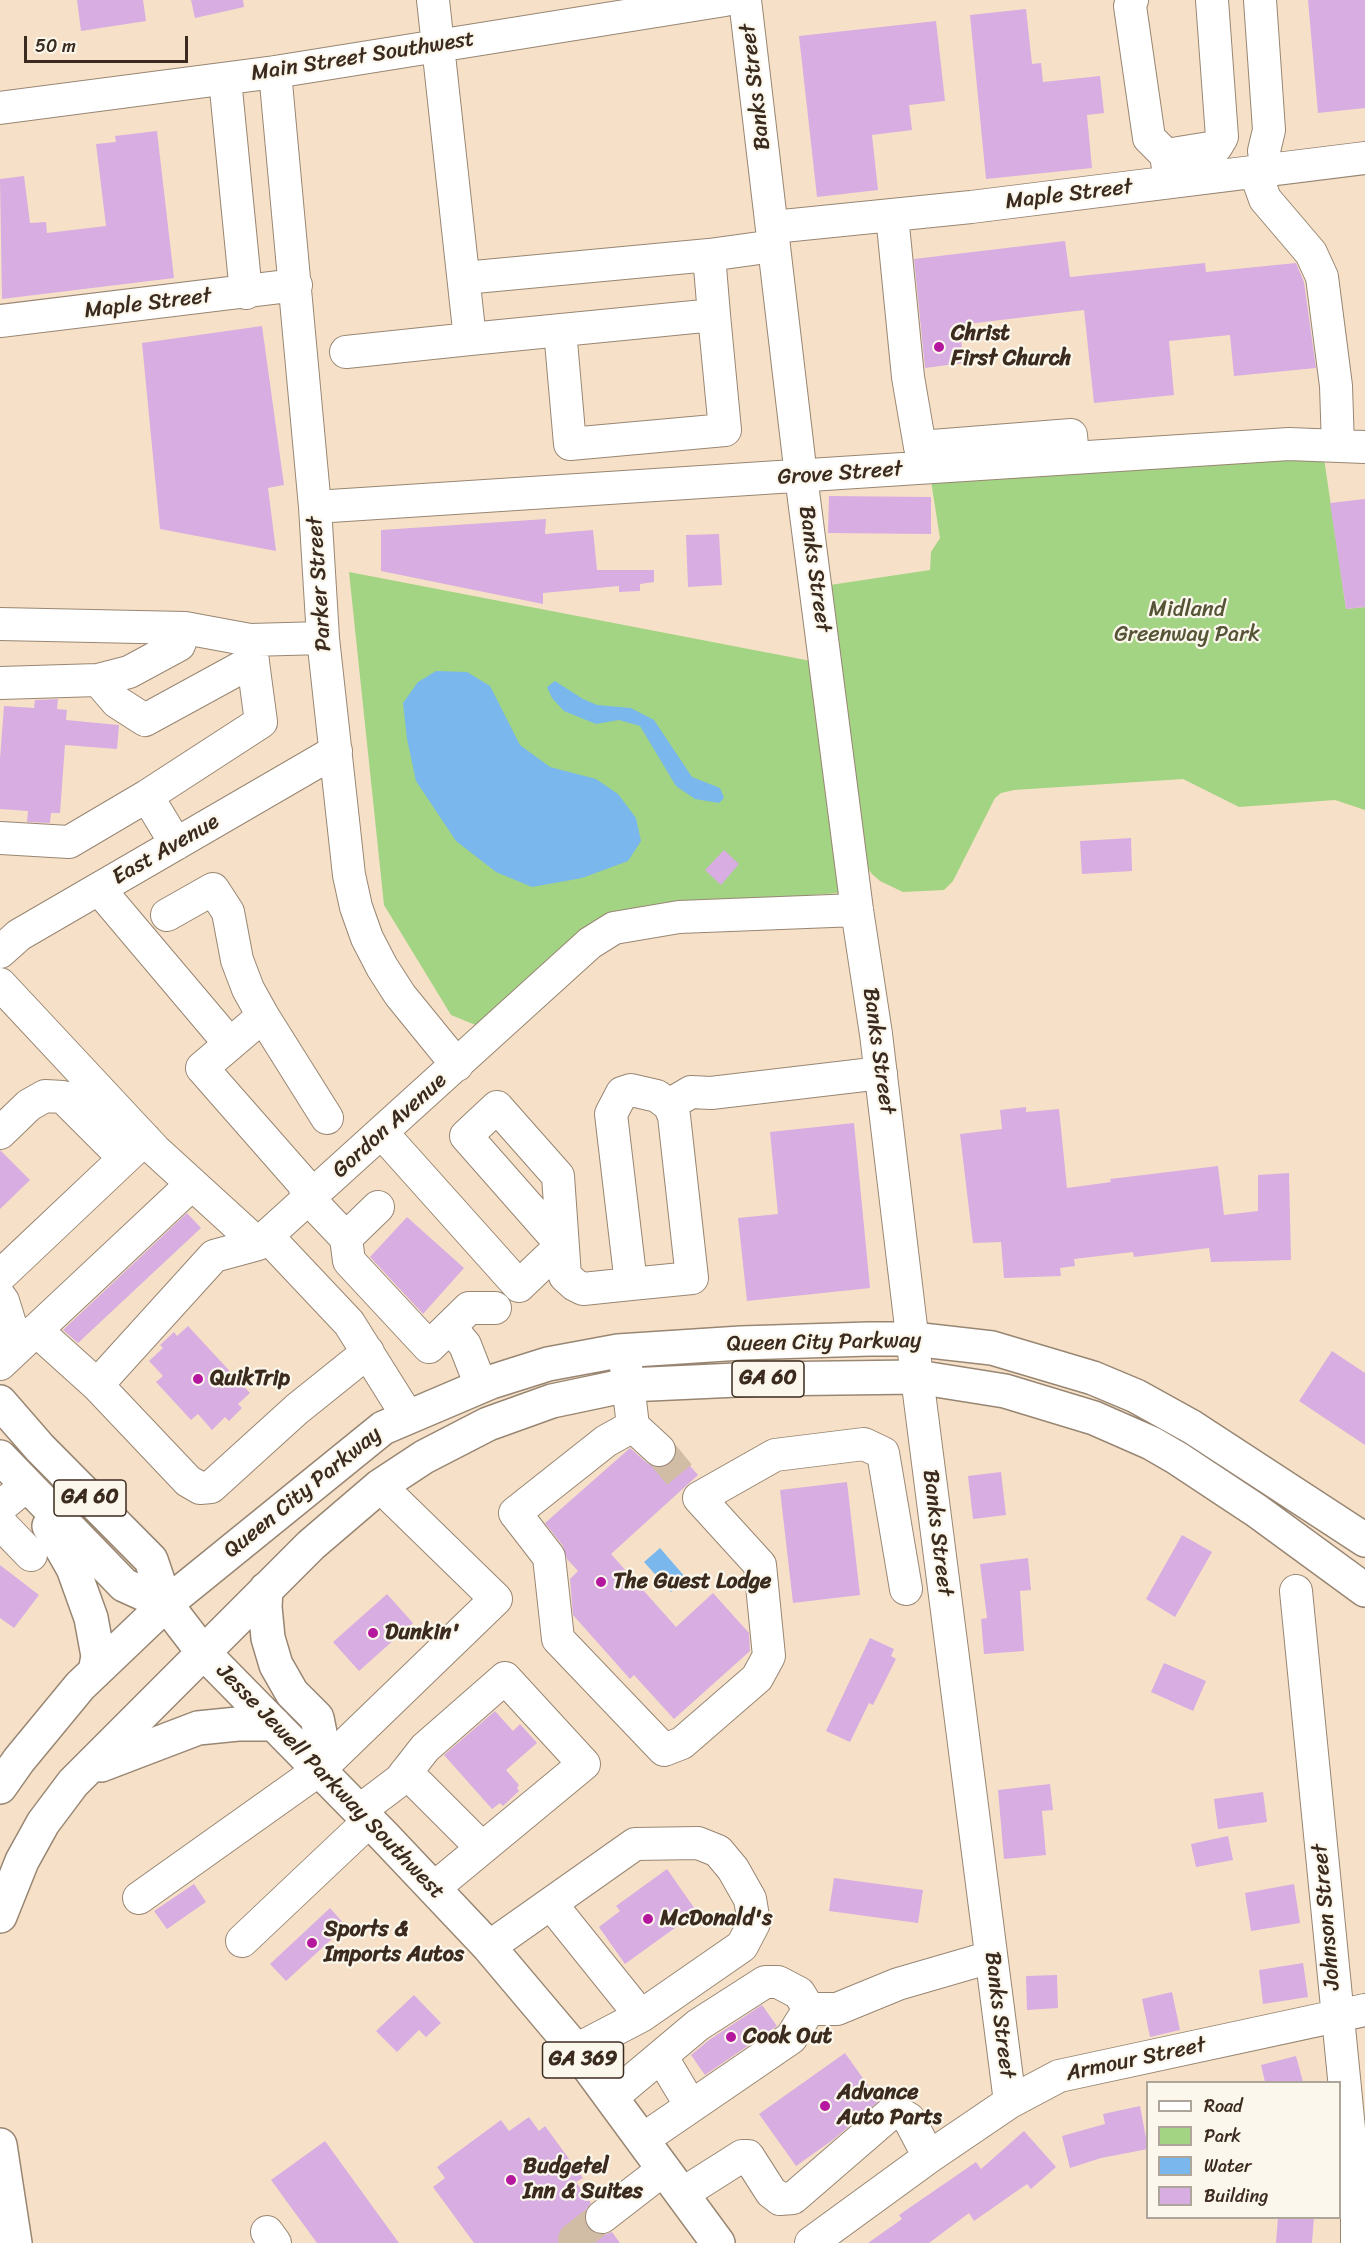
<!DOCTYPE html>
<html>
<head>
<meta charset="utf-8">
<style>
	body { margin:0 }
	#map { position:relative; width:1365px; height:2243px; overflow:hidden; background:#f6e1c8; font-family:Sriracha,sans-serif }
	canvas { display:block }
	.legend { position:absolute; left:1146px; top:2081px; width:195px; height:138px; box-sizing:border-box; background:#fbf7ec; border:2px solid #aea59a; margin:0; padding:8px 10px; list-style:none; font-size:18px; color:#3b2a1e }
	.legend li { display:flex; align-items:center; gap:12px; height:30px }
	.legend b { width:30px; border:2px solid #aea59a }
	.scale { position:absolute; left:24px; top:36px; width:164px; height:27px; box-sizing:border-box; border:3px solid #3b2a1e; border-top:0; padding-left:8px; font-size:18px; line-height:21px; white-space:nowrap; color:#3b2a1e; -webkit-text-stroke:4px #fbf7ec; paint-order:stroke }
</style>
</head>
<body>
<div id="map">
<canvas width="1365" height="2243"></canvas>
<ul class="legend">
<li><b style="height:8px;background:#fff"></b>Road</li>
<li><b style="height:16px;background:#a2d483"></b>Park</li>
<li><b style="height:16px;background:#7ab7ed"></b>Water</li>
<li><b style="height:16px;background:#d8ade1"></b>Building</li>
</ul>
<div class="scale">50 m</div>
</div>
<script>
const ctx = document.querySelector('canvas').getContext('2d');
ctx.lineJoin = 'round';
function fillPath(path, color) { ctx.fillStyle = color; ctx.fill(path, 'evenodd'); }
const shape = rows => new Path2D(rows.map(r => 'M' + r).join(''));
function trace(path, color, width, dash) { ctx.strokeStyle = color; ctx.lineWidth = width; ctx.lineCap = dash ? 'butt' : 'round'; ctx.setLineDash(dash || []); ctx.stroke(path); }
function drawText(font, color, halo, rows, align = 'center') {
  ctx.font = font + ' Sriracha,sans-serif'; ctx.lineWidth = 4.5; ctx.setLineDash([]); ctx.textBaseline = 'middle'; ctx.strokeStyle = halo; ctx.fillStyle = color; for (const [text, x, y, turn = 0] of rows) {
    ctx.save(); ctx.translate(x, y); ctx.rotate((+turn || 0) * Math.PI / 180); ctx.textAlign = isNaN(turn) ? turn : align; if (halo) ctx.strokeText(text, 0, 0); ctx.fillText(text, 0, 0); ctx.restore();
  }
}
fillPath(shape([
	[1324,458,1346,609,1365,607,1365,810,1335,800,1239,807,1183,779,1014,790,1001,793,995,798,953,881,944,890,903,892,880,881,872,874,865,865,830,585,930,570,931,552,940,538,931,481],
	[349,572,811,661,839,893,652,907,478,1026,451,1015,384,905]
]), '#a2d483');
fillPath(shape([
	[436,671,467,672,490,686,520,745,550,767,596,779,618,794,636,818,641,841,628,861,582,878,532,887,496,872,456,841,416,781,407,739,403,703,418,682],
	[555,681,583,699,597,705,631,708,654,720,692,777,720,788,724,798,719,803,695,799,676,786,640,726,619,720,596,724,564,711,552,698,547,687],
	[660,1548,686,1578,671,1592,644,1562]
]), '#7ab7ed');
fillPath(shape([
	[77,0,143,0,146,21,81,31],
	[191,0,243,0,244,7,195,18],
	[1308,0,1365,0,1365,108,1318,113],
	[1026,9,1032,64,1041,63,1043,82,1100,76,1104,113,1087,115,1092,168,986,179,970,15],
	[936,21,945,101,909,105,912,130,872,135,878,190,817,197,799,36],
	[157,131,174,278,2,299,0,179,24,176,30,223,46,222,47,233,106,226,96,144,116,142,115,136],
	[1065,241,1070,277,1205,263,1206,272,1296,263,1304,282,1316,368,1234,376,1230,335,1169,341,1174,395,1094,403,1084,310,959,325,964,363,925,368,914,259],
	[262,326,284,485,268,488,276,551,160,529,142,343],
	[829,496,931,497,931,534,828,533],
	[1365,499,1365,607,1346,609,1330,503],
	[546,519,545,534,593,530,597,570,654,570,654,582,640,584,640,591,619,592,619,586,543,593,543,604,381,571,381,530],
	[719,534,722,585,688,587,686,535],
	[58,699,57,709,67,710,66,720,119,725,117,749,65,745,60,813,51,813,50,823,27,822,28,811,0,809,0,759,4,706,34,708,35,700],
	[1131,838,1132,871,1082,874,1080,841],
	[724,850,739,864,721,885,705,870],
	[1026,1107,1026,1112,1059,1109,1067,1188,1111,1182,1110,1179,1218,1166,1224,1215,1258,1211,1258,1175,1289,1173,1291,1260,1211,1262,1209,1248,1134,1257,1133,1252,1074,1259,1075,1266,1060,1268,1061,1276,1004,1278,1001,1242,973,1243,960,1134,1002,1129,1000,1110],
	[854,1123,870,1288,747,1301,738,1218,778,1214,770,1132],
	[0,1150,30,1180,0,1209],
	[187,1213,201,1228,78,1343,63,1330],
	[407,1217,464,1268,423,1314,370,1257],
	[188,1326,250,1393,238,1404,242,1408,229,1421,225,1417,212,1430,198,1414,191,1420,156,1382,163,1376,149,1361,163,1348,160,1345,174,1332,177,1336],
	[1332,1351,1365,1373,1365,1445,1299,1401],
	[630,1448,647,1463,656,1468,665,1467,672,1463,677,1451,698,1475,611,1554,676,1627,713,1593,749,1633,750,1651,674,1719,634,1675,630,1679,573,1615,570,1579,578,1571,567,1559,563,1546,545,1523],
	[1001,1472,1006,1515,973,1519,968,1476],
	[847,1482,860,1595,793,1603,780,1490],
	[1182,1535,1212,1552,1175,1617,1146,1599],
	[1028,1558,1031,1590,1020,1591,1024,1651,984,1654,981,1619,987,1618,980,1564],
	[0,1565,39,1595,14,1628,0,1618],
	[387,1594,413,1623,359,1671,333,1642],
	[870,1638,894,1649,891,1656,896,1659,873,1705,869,1703,850,1742,826,1731],
	[1164,1663,1206,1681,1193,1711,1151,1692],
	[495,1711,513,1731,520,1724,537,1743,506,1770,519,1785,517,1788,519,1791,503,1806,500,1803,492,1809,444,1755],
	[1050,1784,1053,1810,1042,1811,1046,1855,1004,1859,998,1790],
	[1263,1792,1267,1822,1218,1829,1214,1799],
	[1228,1836,1233,1860,1196,1867,1191,1844],
	[667,1869,697,1912,625,1964,599,1927,620,1911,616,1906],
	[834,1878,923,1890,918,1923,829,1911],
	[194,1884,206,1902,167,1929,154,1911],
	[1294,1884,1300,1923,1251,1931,1245,1893],
	[330,1908,346,1926,286,1981,270,1964],
	[1303,1963,1308,1997,1263,2004,1259,1970],
	[1057,1975,1058,2008,1027,2010,1026,1976],
	[1172,1992,1180,2030,1150,2037,1142,1999],
	[414,1995,441,2023,426,2037,419,2030,397,2052,376,2031],
	[762,2005,777,2026,705,2075,691,2055,709,2040],
	[845,2053,879,2101,834,2139,796,2166,759,2114],
	[1296,2056,1303,2082,1265,2082,1261,2065],
	[1140,2106,1148,2149,1101,2158,1070,2168,1062,2136,1105,2124,1103,2114],
	[529,2117,539,2131,545,2126,583,2178,576,2182,591,2203,585,2211,584,2219,587,2228,596,2234,604,2235,612,2232,620,2243,474,2243,433,2187,445,2178,437,2167,501,2120,509,2131],
	[1024,2131,1056,2167,1031,2189,1027,2184,974,2221,969,2213,929,2243,868,2243,902,2219,899,2215,976,2162,981,2169],
	[325,2141,399,2243,317,2243,271,2180],
	[1278,2217,1314,2217,1312,2243,1276,2243]
]), '#d8ade1');
trace(shape([
	[659,1450,688,1485],
	[577,2243,574,2239,602,2217]
]), '#d1bca6', 32, [32, 16]);
const minor = shape([
	[745,0,801,476,857,910,876,1034,917,1377,1010,2102],
	[1132,0,1130,6,1149,138,1166,155,1169,175],
	[1260,0,1269,130,1264,151,1267,170],
	[275,72,315,507,323,638,349,875,356,907,367,938,382,967,400,995,457,1065],
	[225,79,246,293],
	[0,108,275,72,725,0],
	[1166,155,1216,147,1222,137,1212,0],
	[1255,171,1265,199,1311,253,1322,277,1336,386,1338,446],
	[892,215,908,377,920,447,1071,435,1073,458],
	[773,227,971,207,1365,158],
	[709,255,774,246],
	[464,278,709,255,714,315],
	[0,321,296,285],
	[470,339,714,315,725,430,570,444,560,330],
	[346,352,470,339,433,0],
	[315,507,1289,444,1365,447],
	[0,624,185,628,250,640,323,638],
	[98,680,117,702,145,720,253,661],
	[0,683,98,680,129,672,179,645,185,628],
	[147,796,176,844],
	[0,838,69,842,147,796,261,722,250,640],
	[99,889,230,1044],
	[167,915,213,889,228,912,237,960,248,989,263,1016],
	[0,952,19,935,336,751],
	[0,984,155,1150,258,1244,590,943,614,928,679,917,857,910],
	[669,1105,691,1092,711,1093,881,1073],
	[327,1118,263,1016,202,1068,303,1183,309,1199,346,1238,349,1261,429,1347,469,1308,495,1308],
	[0,1133,29,1105,45,1096,63,1097,124,1158],
	[382,1133,519,1286,562,1245,466,1136,497,1107,558,1176,565,1276,575,1285,583,1289,631,1284,692,1278,674,1116,669,1105,657,1096,631,1090,622,1093,611,1114,631,1284],
	[267,1236,349,1323,408,1417],
	[346,1238,378,1207],
	[0,1276,145,1139],
	[0,1297,3,1301,17,1346],
	[450,1327,465,1345,481,1386],
	[36,1330,97,1385,188,1481,200,1488,211,1487,297,1409,368,1352],
	[625,1358,633,1426,606,1441,515,1513,549,1557,558,1639,664,1750,682,1743,757,1678,769,1656,760,1565,699,1498,775,1455,864,1444,883,1453,906,1589],
	[0,1364,192,1184],
	[97,1385,214,1256,258,1244],
	[633,1426,659,1450],
	[0,1507,27,1485],
	[0,1523,31,1555],
	[1296,1591,1357,2210,1357,2243],
	[406,1772,482,1848],
	[359,1811,400,1780,425,1748,505,1678,584,1764,434,1888],
	[139,1898,319,1770,496,1599,380,1486],
	[242,1941,369,1821],
	[489,1947,635,1844,698,1843,718,1851,733,1869,750,1899,754,1923,742,1946,641,2016,551,1904],
	[809,2009,837,2009,898,1984,991,1957],
	[576,2050,641,2016],
	[661,2056,691,2106],
	[611,2098,698,2025,765,1982,778,1982,799,1993,809,2009],
	[642,2140,791,2038,809,2009],
	[682,2194,742,2156,748,2156,771,2192,780,2199,793,2198,889,2115,899,2113,909,2119,929,2157],
	[602,2217,664,2169],
	[267,2232,275,2243],
	[811,2243,929,2157,1010,2102,1059,2076,1365,2010]
]);
const major = shape([
	[0,1402,40,1448,151,1560,166,1604,202,1651,384,1836,489,1947,576,2050,718,2243],
	[0,1457,124,1585,166,1604],
	[49,1526,73,1568,91,1618,98,1656,95,1672],
	[266,1589,265,1607,268,1638,276,1665,292,1693,317,1718,320,1733,319,1770],
	[101,1765,198,1728,238,1724,274,1724],
	[0,1787,19,1760,80,1686,166,1604,383,1428,491,1382,548,1364,618,1351,741,1343,869,1339,913,1339,992,1348,1093,1378,1136,1396,1192,1427,1365,1540],
	[0,1916,22,1861,43,1823,73,1783,311,1545,380,1486,424,1457,488,1424,552,1401,628,1385,759,1379,917,1377,1005,1391,1094,1418,1151,1443,1177,1458,1257,1511,1365,1590],
	[0,2145,15,2243]
]);
trace(minor, '#988673', 34);
trace(major, '#988673', 36);
trace(minor, '#fff', 32);
trace(major, '#fff', 33);
for (const [x, y, r, color] of [
	[939,347,6,"#b5179e"],
	[198,1379,6,"#b5179e"],
	[601,1582,6,"#b5179e"],
	[373,1633,6,"#b5179e"],
	[648,1919,6,"#b5179e"],
	[312,1943,6,"#b5179e"],
	[731,2037,6,"#b5179e"],
	[825,2106,6,"#b5179e"],
	[511,2180,6,"#b5179e"]
]) { const dot = new Path2D(); dot.arc(x, y, r, 0, 2 * Math.PI); ctx.fillStyle = color; ctx.fill(dot); trace(dot, '#fbf7ec', 2); }
for (const [x, y, w] of [
	[768,1379,72],
	[90,1498,72],
	[583,2060,81]
]) { const box = new Path2D(); box.roundRect(x - w / 2, y - 18, w, 36, 4.5); ctx.fillStyle = '#fbf7ec'; ctx.fill(box); trace(box, '#3b2a1e', 1.5); }
drawText('bold 21px', '#3b2a1e', null, [
	["GA 60",768,1379],
	["GA 60",90,1498],
	["GA 369",583,2060]
]);
drawText('22px', '#3b2a1e', '#fbf7ec', [
	["Main Street Southwest",363,57,-9],
	["Banks Street",756,87,-97],
	["Maple Street",1069,195,-7],
	["Maple Street",148,304,-7],
	["Grove Street",840,474,-4],
	["Banks Street",814,569,82],
	["Parker Street",320,584,-94],
	["East Avenue",166,850,-30],
	["Banks Street",878,1051,82],
	["Gordon Avenue",390,1126,-42],
	["Queen City Parkway",824,1343,-1],
	["Queen City Parkway",303,1493,-39],
	["Banks Street",937,1533,83],
	["Jesse Jewell Parkway Southwest",330,1782,46],
	["Johnson Street",1327,1917,-95],
	["Banks Street",999,2015,83],
	["Armour Street",1136,2060,-12]
]);
drawText('bold 22px', '#3b2a1e', '#fbf7ec', [
	["Christ",951,334],
	["First Church",951,359],
	["QuikTrip",210,1379],
	["The Guest Lodge",613,1582],
	["Dunkin'",385,1633],
	["McDonald's",660,1919],
	["Sports &",324,1930],
	["Imports Autos",324,1955],
	["Cook Out",743,2037],
	["Advance",837,2093],
	["Auto Parts",837,2118],
	["Budgetel",523,2167],
	["Inn & Suites",523,2192]
], 'left');
drawText('22px', '#555437', '#fbf7ec', [
	["Midland",1187,610],
	["Greenway Park",1187,635]
]);
</script>
</body>
</html>
